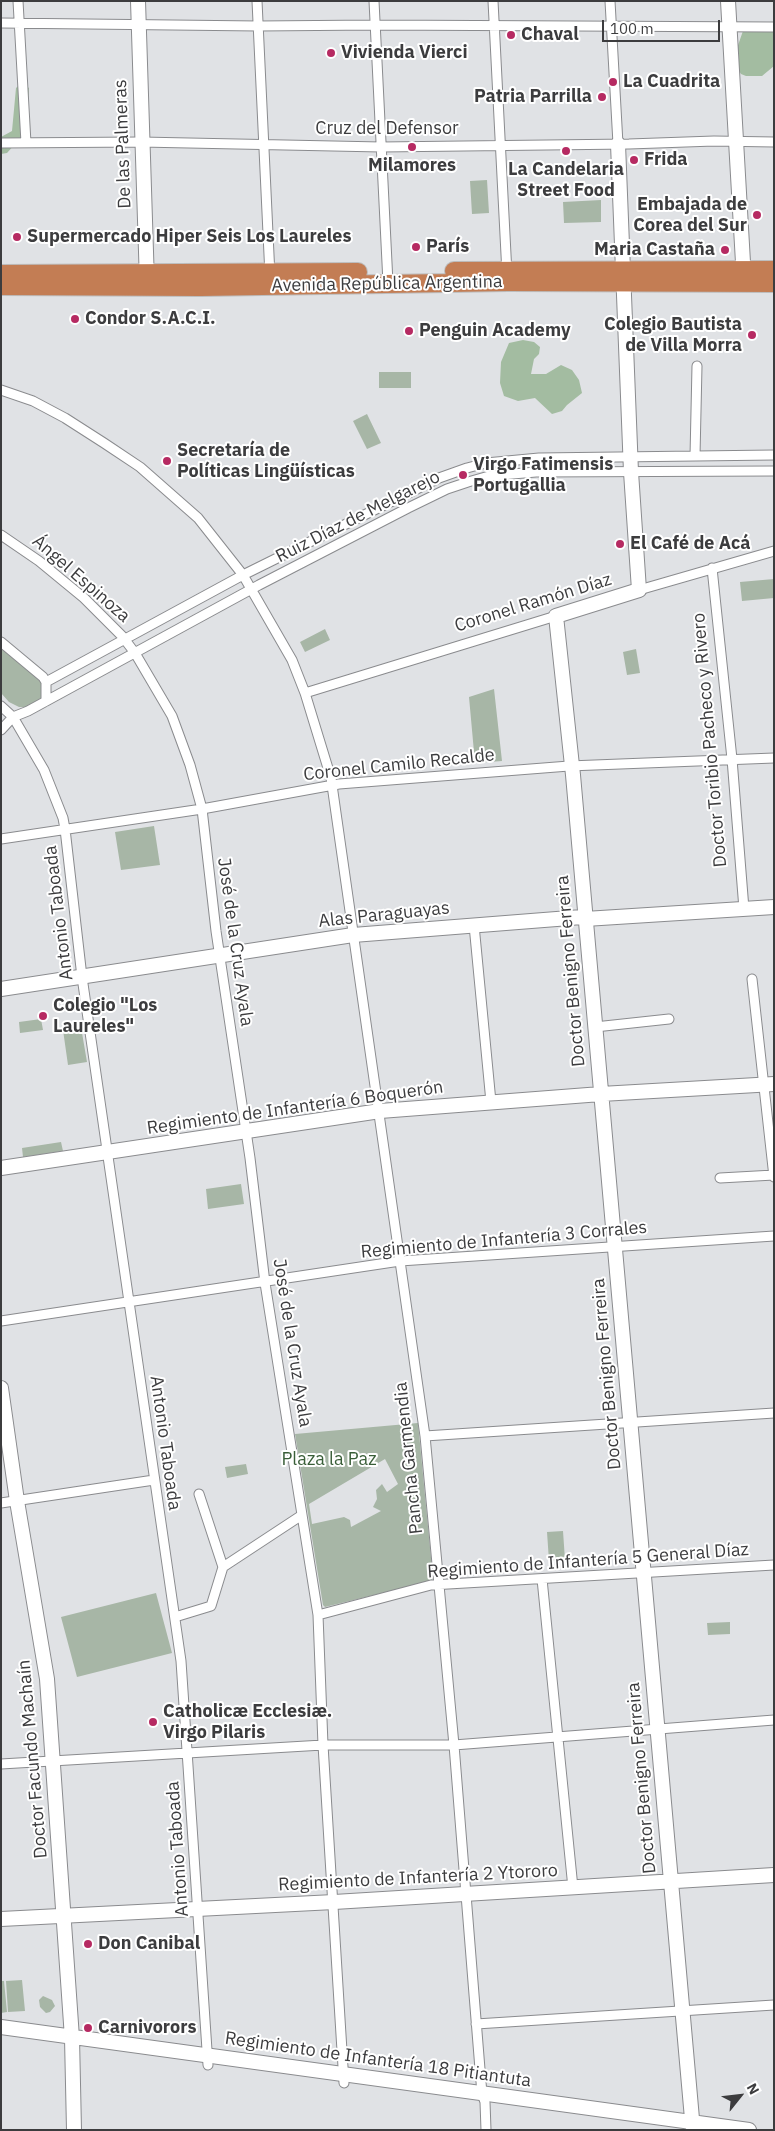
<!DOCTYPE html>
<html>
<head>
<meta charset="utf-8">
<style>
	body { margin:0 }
	#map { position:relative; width:775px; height:2131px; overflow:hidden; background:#e0e2e5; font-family:"IBM Plex Sans",sans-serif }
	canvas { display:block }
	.frame { position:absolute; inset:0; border:2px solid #3c3c3e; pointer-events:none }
	.north { position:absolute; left:715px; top:2071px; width:50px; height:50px; -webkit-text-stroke:4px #fff; paint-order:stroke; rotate:61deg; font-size:14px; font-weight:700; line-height:20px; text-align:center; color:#3c3c3e }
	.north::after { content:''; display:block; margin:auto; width:18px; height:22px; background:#3c3c3e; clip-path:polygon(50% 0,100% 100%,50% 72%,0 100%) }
	.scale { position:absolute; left:602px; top:20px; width:118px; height:22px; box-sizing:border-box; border:2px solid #3c3c3e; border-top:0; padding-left:6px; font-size:15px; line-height:18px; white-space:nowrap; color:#3c3c3e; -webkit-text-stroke:4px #fff; paint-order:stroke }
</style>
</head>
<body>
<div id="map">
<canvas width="775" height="2131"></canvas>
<div class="frame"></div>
<div class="north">N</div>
<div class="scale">100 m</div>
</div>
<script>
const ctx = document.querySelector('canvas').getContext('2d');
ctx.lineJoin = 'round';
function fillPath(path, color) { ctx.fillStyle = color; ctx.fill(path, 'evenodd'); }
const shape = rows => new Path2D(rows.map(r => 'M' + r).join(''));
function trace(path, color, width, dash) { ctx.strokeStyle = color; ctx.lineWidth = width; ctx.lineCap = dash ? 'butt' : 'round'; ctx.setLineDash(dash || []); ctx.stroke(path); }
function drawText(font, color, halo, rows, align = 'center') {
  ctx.font = font + ' "IBM Plex Sans",sans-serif'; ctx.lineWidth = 4; ctx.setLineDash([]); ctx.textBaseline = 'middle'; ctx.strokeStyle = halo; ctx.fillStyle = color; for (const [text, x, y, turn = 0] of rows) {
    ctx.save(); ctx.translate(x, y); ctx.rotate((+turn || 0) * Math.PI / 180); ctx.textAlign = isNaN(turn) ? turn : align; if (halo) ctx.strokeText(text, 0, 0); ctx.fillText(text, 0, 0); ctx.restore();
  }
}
fillPath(shape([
	[487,180,489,213,472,214,470,181],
	[601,200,601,222,564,223,563,202],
	[379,372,411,372,411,388,379,388],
	[367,414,381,443,367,449,353,421],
	[774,579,774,598,742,601,740,582],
	[325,629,330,640,305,652,300,642],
	[1,647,41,680,43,685,41,699,26,707,19,707,9,702,1,693],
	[636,649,640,673,627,675,623,652],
	[494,689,502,761,475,763,469,697],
	[154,826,160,865,121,870,115,832],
	[41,1019,43,1030,20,1033,19,1022],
	[81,1027,87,1062,68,1065,63,1030],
	[61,1142,63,1151,23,1157,22,1148],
	[241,1184,244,1204,208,1209,206,1189],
	[418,1423,433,1578,431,1581,325,1607,323,1605,295,1434],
	[385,1459,398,1484,387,1492,382,1484,376,1490,377,1499,373,1507,381,1511,351,1527,350,1520,344,1517,312,1524,309,1504],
	[246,1464,248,1474,227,1478,225,1467],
	[563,1531,565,1560,549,1561,547,1532],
	[156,1593,172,1653,77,1677,61,1617],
	[730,1622,730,1634,708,1635,707,1623],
	[22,1980,25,2011,8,2012,6,1981],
	[1,1981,4,1981,7,2012,1,2013],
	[43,1996,52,2000,55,2006,50,2012,46,2013,40,2007,39,2000]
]), '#a7b6a6');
fillPath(shape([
	[744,28,774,30,774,66,762,76,746,76,741,74,736,66,736,51],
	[21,83,29,88,28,102,26,104,27,138,16,143,7,153,1,154,1,137,12,131,16,88],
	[523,340,534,342,540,347,539,354,534,359,531,374,546,374,561,365,572,370,579,380,582,393,567,405,562,411,552,414,535,398,518,401,504,396,500,383,501,362,509,343]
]), '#a3bca1');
const street = shape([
	[18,1,26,143],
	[257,1,270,276],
	[374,1,388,283],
	[493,1,507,274],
	[610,1,618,144],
	[1,23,258,26,375,25,774,27],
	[1,143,141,142,381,147,629,144,714,141,774,142],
	[1,390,33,401,65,418,104,443,140,467,198,518,243,575,292,660,305,693,331,778,425,1436,454,1745,482,2094,485,2102,486,2130],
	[695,456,697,366],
	[1,535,39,561,84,598,122,636,135,653,172,716,190,765,202,809,216,931,250,1158,265,1283,318,1615,323,1745,344,2083],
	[712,568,732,759,744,909],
	[639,590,774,551],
	[1,642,43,677,46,682,46,701],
	[46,682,243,575,439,478,467,468,486,463,539,458,774,455],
	[305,693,556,616],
	[1,706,13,717,44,770,63,818,65,829,82,977,181,1661,208,2065],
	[1,730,13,717,28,711,259,585,408,508,447,489,468,482,489,476,536,472,774,471],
	[1,839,202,809,339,784,569,766,774,758],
	[474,925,491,1102],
	[752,979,774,1177],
	[595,1027,669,1019],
	[720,1178,774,1175],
	[1,1321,400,1261,774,1236],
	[425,1436,774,1413],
	[199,1494,223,1567],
	[1,1503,154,1480],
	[542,1579,573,1888],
	[318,1615,431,1585,774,1565],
	[175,1617,211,1606,223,1567,302,1515],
	[1,1764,323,1745,454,1745,774,1720],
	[476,2024,774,2005]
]);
const secondary = shape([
	[138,1,147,283],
	[728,1,744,280],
	[618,144,631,472,639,590,556,616,573,775,693,2130],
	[1,989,353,935,582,917,585,919,774,907],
	[1,1168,380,1111,601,1094,774,1084],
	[1,1388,17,1501,47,1679,72,2038,74,2130],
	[1,1919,334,1902,774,1875],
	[1,2027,749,2130]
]);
const highway = shape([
	[454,271,774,270],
	[1,274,358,272],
	[1,286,201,287,508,282,774,283]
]);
trace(street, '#8a8b8e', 11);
trace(secondary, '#8a8b8e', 16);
trace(highway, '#bdbdbd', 20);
trace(street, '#fff', 9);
trace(secondary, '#fff', 14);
trace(highway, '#c37d54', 18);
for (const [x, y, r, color] of [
	[511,35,5,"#b62a62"],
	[331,53,5,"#b62a62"],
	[613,82,5,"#b62a62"],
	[602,97,5,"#b62a62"],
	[412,147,5,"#b62a62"],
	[566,151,5,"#b62a62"],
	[634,160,5,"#b62a62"],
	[757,215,5,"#b62a62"],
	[17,237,5,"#b62a62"],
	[416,247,5,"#b62a62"],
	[725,250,5,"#b62a62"],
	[75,319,5,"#b62a62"],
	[409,331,5,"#b62a62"],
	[752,335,5,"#b62a62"],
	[167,461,5,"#b62a62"],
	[463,475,5,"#b62a62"],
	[620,544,5,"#b62a62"],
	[43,1016,5,"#b62a62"],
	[153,1722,5,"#b62a62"],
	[88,1944,5,"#b62a62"],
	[88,2028,5,"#b62a62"]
]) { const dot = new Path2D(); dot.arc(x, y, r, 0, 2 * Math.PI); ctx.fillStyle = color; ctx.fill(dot); trace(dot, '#fff', 2); }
drawText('bold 18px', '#3c3c3e', '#fff', [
	["Chaval",521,35],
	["Vivienda Vierci",341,53],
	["La Cuadrita",623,82],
	["Patria Parrilla",592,97,"right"],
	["Frida",644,160],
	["Milamores",412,166,"center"],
	["La Candelaria",566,170,"center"],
	["Street Food",566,191,"center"],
	["Embajada de",747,205,"right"],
	["Corea del Sur",747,226,"right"],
	["Supermercado Hiper Seis Los Laureles",27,237],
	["París",426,247],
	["Maria Castaña",715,250,"right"],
	["Condor S.A.C.I.",85,319],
	["Colegio Bautista",742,325,"right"],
	["de Villa Morra",742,346,"right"],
	["Penguin Academy",419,331],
	["Secretaría de",177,451],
	["Políticas Lingüísticas",177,472],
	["Virgo Fatimensis",473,465],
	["Portugallia",473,486],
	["El Café de Acá",630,544],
	["Colegio \"Los",53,1006],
	["Laureles\"",53,1027],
	["Catholicæ Ecclesiæ.",163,1712],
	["Virgo Pilaris",163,1733],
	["Don Canibal",98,1944],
	["Carnivorors",98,2028]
], 'left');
drawText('18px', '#3c3c3e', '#fff', [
	["Cruz del Defensor",387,129],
	["De las Palmeras",123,144,-92],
	["Avenida República Argentina",387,284,-1],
	["Ruiz Díaz de Melgarejo",358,517,-27],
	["Ángel Espinoza",81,579,41],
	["Coronel Ramón Díaz",533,603,-17],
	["Doctor Toribio Pacheco y Rivero",710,740,-95],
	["Coronel Camilo Recalde",399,765,-6],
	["Antonio Taboada",59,913,-97],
	["Alas Paraguayas",384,915,-6],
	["José de la Cruz Ayala",235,942,82],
	["Doctor Benigno Ferreira",571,971,-95],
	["Regimiento de Infantería 6 Boquerón",295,1108,-8],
	["Regimiento de Infantería 3 Corrales",504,1240,-5],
	["José de la Cruz Ayala",292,1343,81],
	["Doctor Benigno Ferreira",607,1374,-95],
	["Antonio Taboada",165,1443,82],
	["Pancha Garmendia",409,1458,-96],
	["Regimiento de Infantería 5 General Díaz",588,1561,-4],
	["Doctor Facundo Machaín",33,1759,-95],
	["Doctor Benigno Ferreira",642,1778,-95],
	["Antonio Taboada",178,1849,-94],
	["Regimiento de Infantería 2 Ytororo",418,1878,-3],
	["Regimiento de Infantería 18 Pitiantuta",378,2060,8]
]);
drawText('18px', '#395e38', '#fff', [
	["Plaza la Paz",329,1460]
]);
</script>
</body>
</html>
